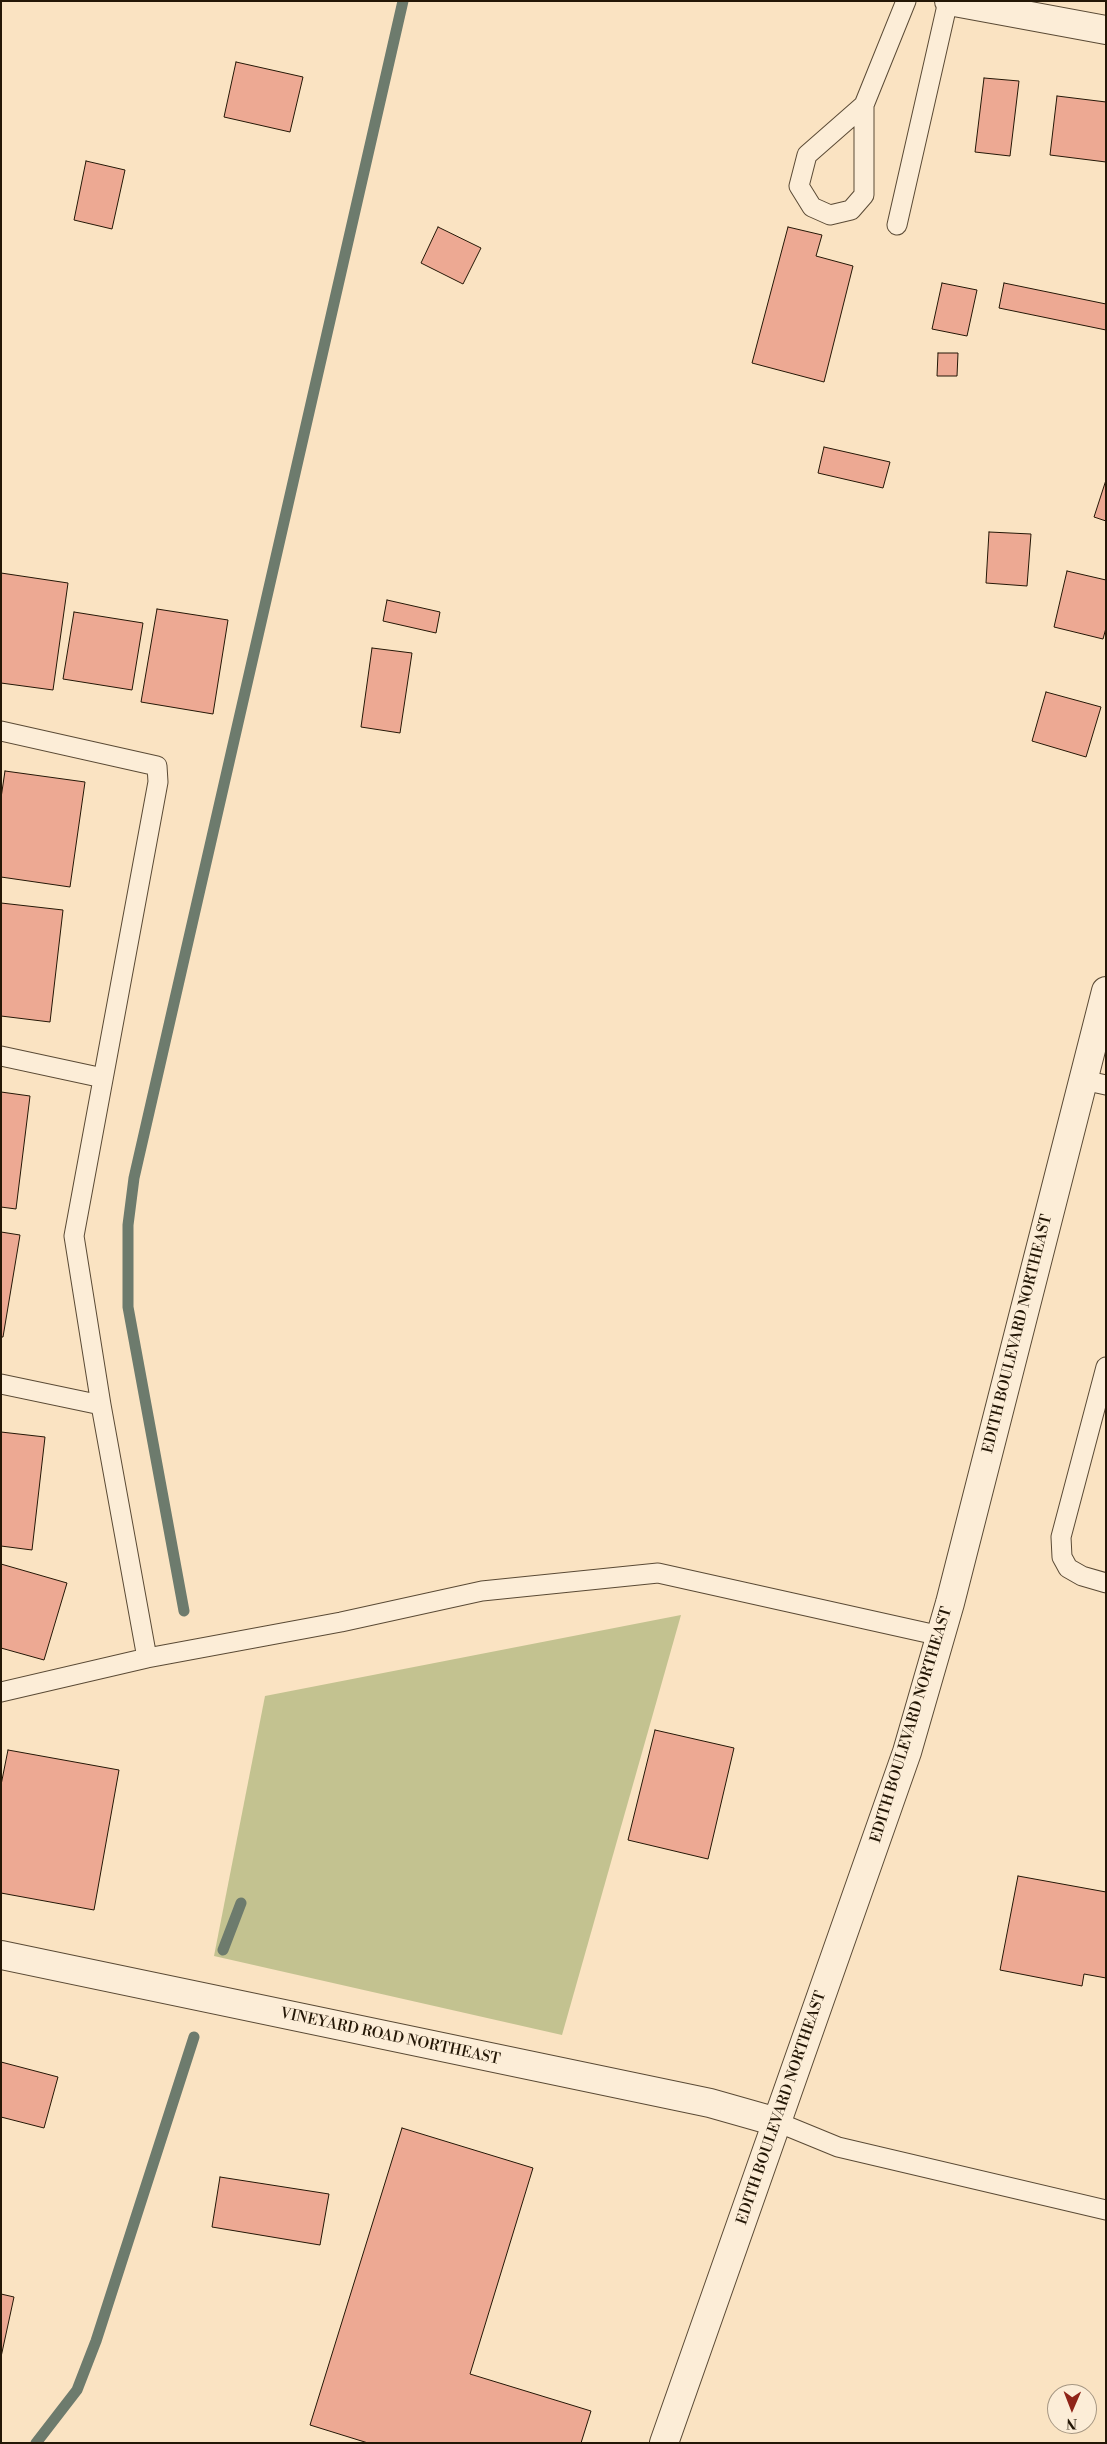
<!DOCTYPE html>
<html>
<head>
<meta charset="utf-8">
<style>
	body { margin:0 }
	#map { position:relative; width:1107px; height:2444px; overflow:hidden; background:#fae3c2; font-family:"Libre Bodoni",serif }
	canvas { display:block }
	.frame { position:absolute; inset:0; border:2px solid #241706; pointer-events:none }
	.north { position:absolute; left:1047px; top:2384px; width:50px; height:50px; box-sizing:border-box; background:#fcedd7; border:1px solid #a69783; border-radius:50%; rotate:181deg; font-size:14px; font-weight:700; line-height:20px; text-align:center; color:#241706 }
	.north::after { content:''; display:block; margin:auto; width:18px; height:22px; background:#8f2418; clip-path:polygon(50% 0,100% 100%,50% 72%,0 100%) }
</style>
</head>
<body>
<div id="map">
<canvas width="1107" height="2444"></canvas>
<div class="frame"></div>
<div class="north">N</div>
</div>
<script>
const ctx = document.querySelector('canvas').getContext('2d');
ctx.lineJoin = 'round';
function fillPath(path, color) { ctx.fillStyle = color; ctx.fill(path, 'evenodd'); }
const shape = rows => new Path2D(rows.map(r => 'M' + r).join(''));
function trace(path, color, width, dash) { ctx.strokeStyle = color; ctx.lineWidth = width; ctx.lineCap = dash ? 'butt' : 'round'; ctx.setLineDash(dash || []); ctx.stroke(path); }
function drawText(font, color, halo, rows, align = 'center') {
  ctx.font = font + ' "Libre Bodoni",serif'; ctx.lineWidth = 4.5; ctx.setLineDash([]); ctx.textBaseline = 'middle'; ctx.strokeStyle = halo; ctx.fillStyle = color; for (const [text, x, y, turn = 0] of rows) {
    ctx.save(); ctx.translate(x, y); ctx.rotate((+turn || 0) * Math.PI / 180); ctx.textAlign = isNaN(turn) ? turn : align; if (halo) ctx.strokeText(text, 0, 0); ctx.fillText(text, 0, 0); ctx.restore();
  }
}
fillPath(shape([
	[681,1615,562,2035,214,1956,265,1696]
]), '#c3c290');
trace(shape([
	[184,1611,128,1307,128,1225,134,1178,403,1],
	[223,1950,241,1903],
	[36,2443,77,2390,96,2341,194,2037]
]), '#6d7b6d', 11);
const building = shape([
	[236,62,303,77,290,132,224,117,236,62],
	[984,78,1019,81,1010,156,975,152,984,78],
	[1057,96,1106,102,1106,162,1050,155,1057,96],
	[86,161,125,170,112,229,74,220,86,161],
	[438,227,481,248,463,284,421,263,438,227],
	[788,227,822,235,816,256,853,266,824,382,752,363,788,227],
	[942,283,977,290,967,336,932,329,942,283],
	[1004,283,1106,304,1106,330,999,308,1004,283],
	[938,353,958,353,957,376,937,376,938,353],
	[824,447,890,462,883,488,818,473,824,447],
	[1106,480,1106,521,1094,517,1106,480],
	[989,532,1031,534,1027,586,986,583,989,532],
	[1067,571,1106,580,1106,628,1103,639,1054,627,1067,571],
	[1,573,68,583,53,690,1,683,1,573],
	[387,600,440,612,436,633,383,621,387,600],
	[157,609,228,620,213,714,141,702,157,609],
	[74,612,143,623,132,690,63,679,74,612],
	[372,648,412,653,400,733,361,727,372,648],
	[1046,692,1101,707,1086,757,1032,741,1046,692],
	[5,771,85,782,70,887,1,877,1,798,5,771],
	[1,903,63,910,50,1022,1,1016,1,903],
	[1,1092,30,1096,16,1209,1,1207,1,1092],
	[1,1232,20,1235,3,1337,1,1337,1,1232],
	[1,1432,45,1437,32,1550,1,1546,1,1432],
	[1,1564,67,1583,44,1660,1,1648,1,1564],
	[655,1730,734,1748,708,1859,628,1840,655,1730],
	[8,1750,119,1770,94,1910,1,1893,1,1785,8,1750],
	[1018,1876,1106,1892,1106,1978,1084,1974,1082,1986,1000,1970,1018,1876],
	[1,2062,58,2077,44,2128,1,2117,1,2062],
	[402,2128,533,2168,470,2374,591,2411,581,2443,368,2443,310,2425,402,2128],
	[220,2177,329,2194,320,2245,212,2227,220,2177],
	[1,2294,14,2297,1,2357,1,2294]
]);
fillPath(building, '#eda993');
trace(building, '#241706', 1);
const service = shape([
	[864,105,807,155,799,186,812,207,830,215,851,210,864,195,864,105,906,1],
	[897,225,948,1],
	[1,731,157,766,158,782,74,1236,101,1405],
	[1,1056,103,1078],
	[1083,1080,1106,1085],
	[1106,1367,1061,1537,1062,1557,1068,1568,1082,1576,1106,1583],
	[1,1384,101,1405,147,1658],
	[1,1692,147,1658,341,1622,482,1591,658,1573,941,1636],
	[777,2122,838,2147,1106,2210]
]);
const minor = shape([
	[1,1955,710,2103,777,2122]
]);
const tertiary = shape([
	[949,1,1106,30],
	[664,2443,907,1752,950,1603,1106,991]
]);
trace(service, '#5a4a35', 21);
trace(minor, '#5a4a35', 30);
trace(tertiary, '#5a4a35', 30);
trace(service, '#fcedd7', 19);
trace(minor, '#fcedd7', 28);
trace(tertiary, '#fcedd7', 28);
drawText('15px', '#241706', '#fcedd7', [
	["EDITH BOULEVARD NORTHEAST",1018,1334,-76],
	["EDITH BOULEVARD NORTHEAST",912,1725,-73],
	["VINEYARD ROAD NORTHEAST",390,2037,12],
	["EDITH BOULEVARD NORTHEAST",782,2108,-71]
]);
</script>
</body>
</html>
